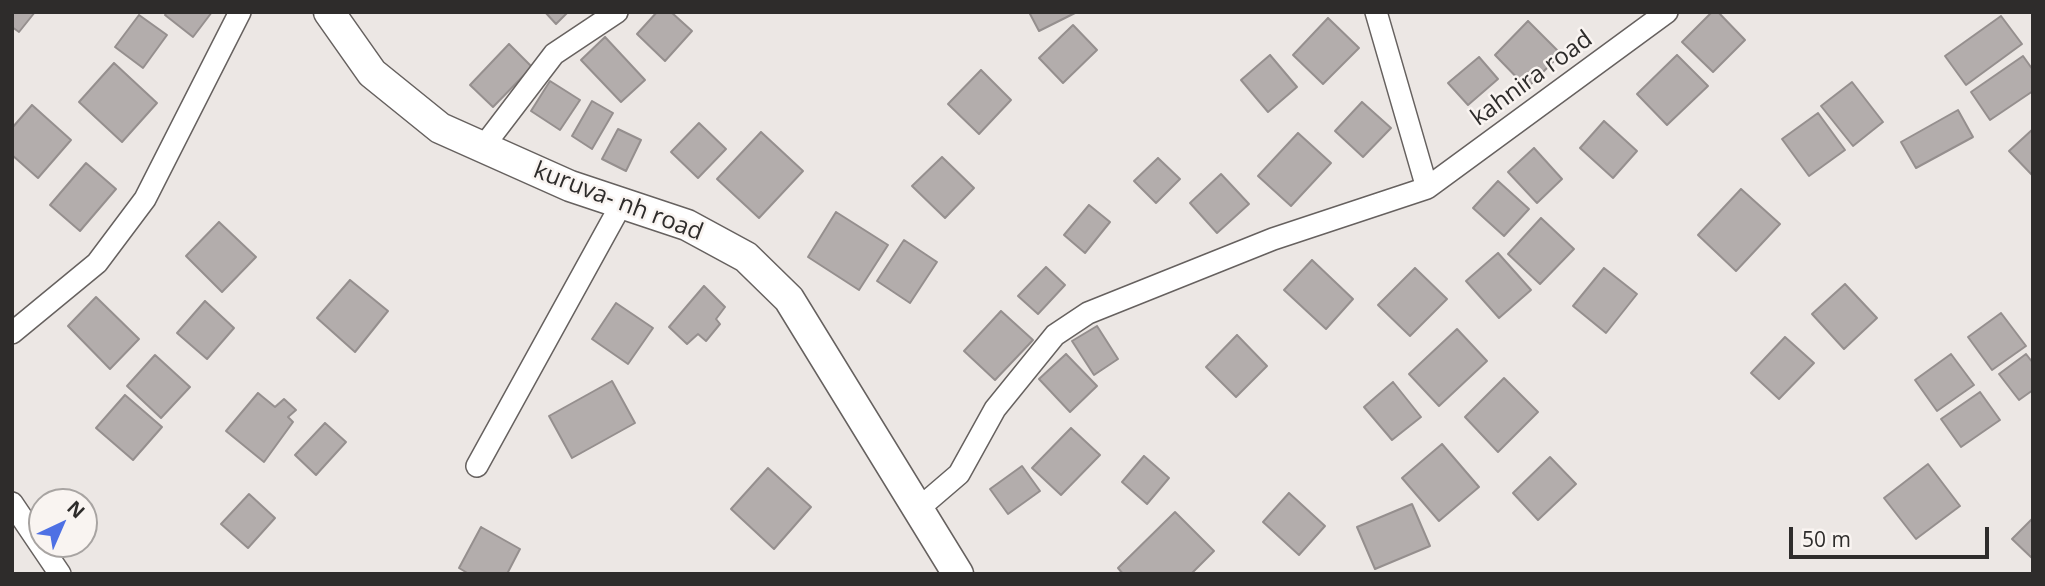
<!DOCTYPE html>
<html>
<head>
<meta charset="utf-8">
<style>
	body { margin:0 }
	#map { position:relative; width:2045px; height:586px; overflow:hidden; background:#ece7e4; font-family:"Open Sans",sans-serif }
	canvas { display:block }
	.frame { position:absolute; inset:0; border:14px solid #2e2c2b; pointer-events:none }
	.north { position:absolute; left:28px; top:488px; width:70px; height:70px; box-sizing:border-box; background:#f9f4f1; border:2px solid #a8a4a2; border-radius:50%; rotate:44deg; font-size:19px; font-weight:700; line-height:28px; text-align:center; color:#2e2c2b }
	.north::after { content:''; display:block; margin:auto; width:24px; height:32px; background:#4e70e4; clip-path:polygon(50% 0,100% 100%,50% 72%,0 100%) }
	.scale { position:absolute; left:1789px; top:527px; width:200px; height:32px; box-sizing:border-box; border:4px solid #2e2c2b; border-top:0; padding-left:9px; font-size:21px; line-height:24px; white-space:nowrap; color:#2e2c2b; -webkit-text-stroke:5px #f9f4f1; paint-order:stroke }
</style>
</head>
<body>
<div id="map">
<canvas width="2045" height="586"></canvas>
<div class="frame"></div>
<div class="north">N</div>
<div class="scale">50 m</div>
</div>
<script>
const ctx = document.querySelector('canvas').getContext('2d');
ctx.lineJoin = 'round';
function fillPath(path, color) { ctx.fillStyle = color; ctx.fill(path, 'evenodd'); }
const shape = rows => new Path2D(rows.map(r => 'M' + r).join(''));
function trace(path, color, width, dash) { ctx.strokeStyle = color; ctx.lineWidth = width; ctx.lineCap = dash ? 'butt' : 'round'; ctx.setLineDash(dash || []); ctx.stroke(path); }
function drawText(font, color, halo, rows, align = 'center') {
  ctx.font = font + ' "Open Sans",sans-serif'; ctx.lineWidth = 5; ctx.setLineDash([]); ctx.textBaseline = 'middle'; ctx.strokeStyle = halo; ctx.fillStyle = color; for (const [text, x, y, turn = 0] of rows) {
    ctx.save(); ctx.translate(x, y); ctx.rotate((+turn || 0) * Math.PI / 180); ctx.textAlign = isNaN(turn) ? turn : align; if (halo) ctx.strokeText(text, 0, 0); ctx.fillText(text, 0, 0); ctx.restore();
  }
}
const building = shape([
	[12,12,35,12,19,32,12,27,12,12],
	[167,12,212,12,193,37,165,15,167,12],
	[545,12,568,12,556,24,545,12],
	[657,12,671,12,692,31,665,61,637,34,657,12],
	[1029,12,1077,12,1039,31,1029,12],
	[1712,12,1718,12,1745,40,1713,72,1682,42,1712,12],
	[139,15,167,35,143,68,115,47,139,15],
	[2001,16,2022,44,1966,85,1945,56,2001,16],
	[1328,18,1359,48,1323,84,1293,55,1328,18],
	[1528,21,1561,54,1527,88,1495,55,1528,21],
	[1073,25,1097,50,1063,83,1039,58,1073,25],
	[605,37,645,80,621,102,581,60,605,37],
	[509,44,532,67,493,107,470,85,509,44],
	[1270,55,1297,87,1268,112,1241,80,1270,55],
	[1677,55,1708,86,1667,125,1637,94,1677,55],
	[2023,56,2033,70,2033,91,1990,120,1971,92,2023,56],
	[1479,57,1498,79,1468,105,1448,83,1479,57],
	[114,63,157,103,122,142,79,102,114,63],
	[981,70,1011,100,979,134,948,104,981,70],
	[550,81,580,100,560,130,531,111,550,81],
	[1852,82,1883,122,1853,146,1821,106,1852,82],
	[592,101,613,113,592,149,572,136,592,101],
	[1362,102,1391,128,1363,157,1335,131,1362,102],
	[32,105,71,140,38,178,12,155,12,128,32,105],
	[1958,110,1973,137,1916,168,1901,142,1958,110],
	[1818,113,1845,150,1809,176,1782,139,1818,113],
	[1604,121,1637,151,1613,178,1580,148,1604,121],
	[699,123,726,149,698,178,671,152,699,123],
	[618,129,641,140,626,171,602,159,618,129],
	[2033,129,2033,176,2009,151,2033,129],
	[761,132,803,171,759,218,717,179,761,132],
	[1298,133,1331,163,1291,206,1258,176,1298,133],
	[1534,148,1562,179,1537,203,1508,172,1534,148],
	[942,157,974,188,945,218,912,186,942,157],
	[1158,158,1180,179,1156,203,1134,181,1158,158],
	[86,163,116,189,80,231,50,205,86,163],
	[1221,174,1249,204,1217,233,1190,203,1221,174],
	[1498,181,1529,209,1504,236,1473,208,1498,181],
	[1741,189,1780,224,1736,271,1698,235,1741,189],
	[1089,205,1110,222,1085,253,1064,235,1089,205],
	[836,212,888,245,859,290,808,257,836,212],
	[1541,218,1574,249,1540,284,1508,254,1541,218],
	[219,222,256,257,222,292,186,256,219,222],
	[904,240,937,262,910,303,877,281,904,240],
	[1498,253,1531,290,1499,318,1466,281,1498,253],
	[1312,260,1353,299,1326,329,1284,290,1312,260],
	[1046,267,1065,285,1038,314,1018,296,1046,267],
	[1415,268,1447,299,1410,336,1378,305,1415,268],
	[1604,268,1637,294,1606,333,1573,306,1604,268],
	[350,280,388,311,355,352,317,318,350,280],
	[1845,284,1877,318,1844,349,1812,314,1845,284],
	[704,286,725,307,716,319,720,324,706,341,698,334,687,344,669,327,704,286],
	[96,297,139,339,110,369,68,326,96,297],
	[205,301,234,328,207,359,177,333,205,301],
	[616,303,653,328,628,364,592,339,616,303],
	[1001,311,1033,340,995,380,964,351,1001,311],
	[2001,313,2026,346,1992,370,1968,337,2001,313],
	[1097,326,1118,359,1094,375,1072,341,1097,326],
	[1457,329,1487,361,1439,406,1409,374,1457,329],
	[1237,335,1267,366,1236,397,1206,367,1237,335],
	[1785,337,1814,363,1779,399,1751,373,1785,337],
	[1066,354,1097,386,1070,412,1039,379,1066,354],
	[1951,354,1974,385,1937,411,1915,380,1951,354],
	[2026,354,2033,363,2033,390,2019,400,1999,374,2026,354],
	[155,355,190,387,161,418,127,386,155,355],
	[1504,378,1538,412,1498,452,1465,417,1504,378],
	[612,381,635,423,572,458,549,416,612,381],
	[1393,382,1421,417,1392,440,1364,407,1393,382],
	[1980,392,2000,420,1961,447,1941,419,1980,392],
	[258,393,275,407,284,399,296,410,288,417,293,422,264,462,226,431,258,393],
	[125,395,162,427,133,460,96,428,125,395],
	[325,423,346,442,316,475,295,455,325,423],
	[1071,428,1100,455,1061,495,1032,468,1071,428],
	[1442,444,1479,487,1439,521,1402,478,1442,444],
	[1144,456,1169,478,1147,504,1122,482,1144,456],
	[1550,457,1576,484,1538,520,1513,493,1550,457],
	[1928,464,1960,506,1916,539,1884,498,1928,464],
	[1022,466,1040,491,1008,514,990,489,1022,466],
	[768,468,811,507,774,549,731,509,768,468],
	[1289,493,1325,526,1299,555,1263,522,1289,493],
	[249,494,275,518,248,548,221,524,249,494],
	[1412,504,1430,546,1375,569,1357,527,1412,504],
	[1175,512,1214,551,1191,574,1123,574,1118,568,1175,512],
	[2033,518,2033,559,2012,539,2033,518],
	[481,527,520,549,507,574,469,574,459,568,481,527]
]);
fillPath(building, '#b3adac');
trace(building, '#958f8e', 2);
const minor = shape([
	[483,147,554,54,617,12],
	[1427,188,1667,12],
	[12,333,97,263,145,199,240,12],
	[477,466,622,203],
	[12,503,60,574],
	[917,510,959,474,995,409,1055,335,1088,313,1273,239,1427,188,1376,12]
]);
const secondary = shape([
	[329,12,372,73,440,128,570,186,687,225,746,257,789,299,958,574]
]);
trace(minor, '#66615f', 24);
trace(secondary, '#66615f', 33);
trace(minor, '#fff', 21);
trace(secondary, '#fff', 30);
drawText('24px', '#2e2c2b', '#f9f4f1', [
	["kahnira road",1532,79,-36],
	["kuruva- nh road",618,202,21]
]);
</script>
</body>
</html>
